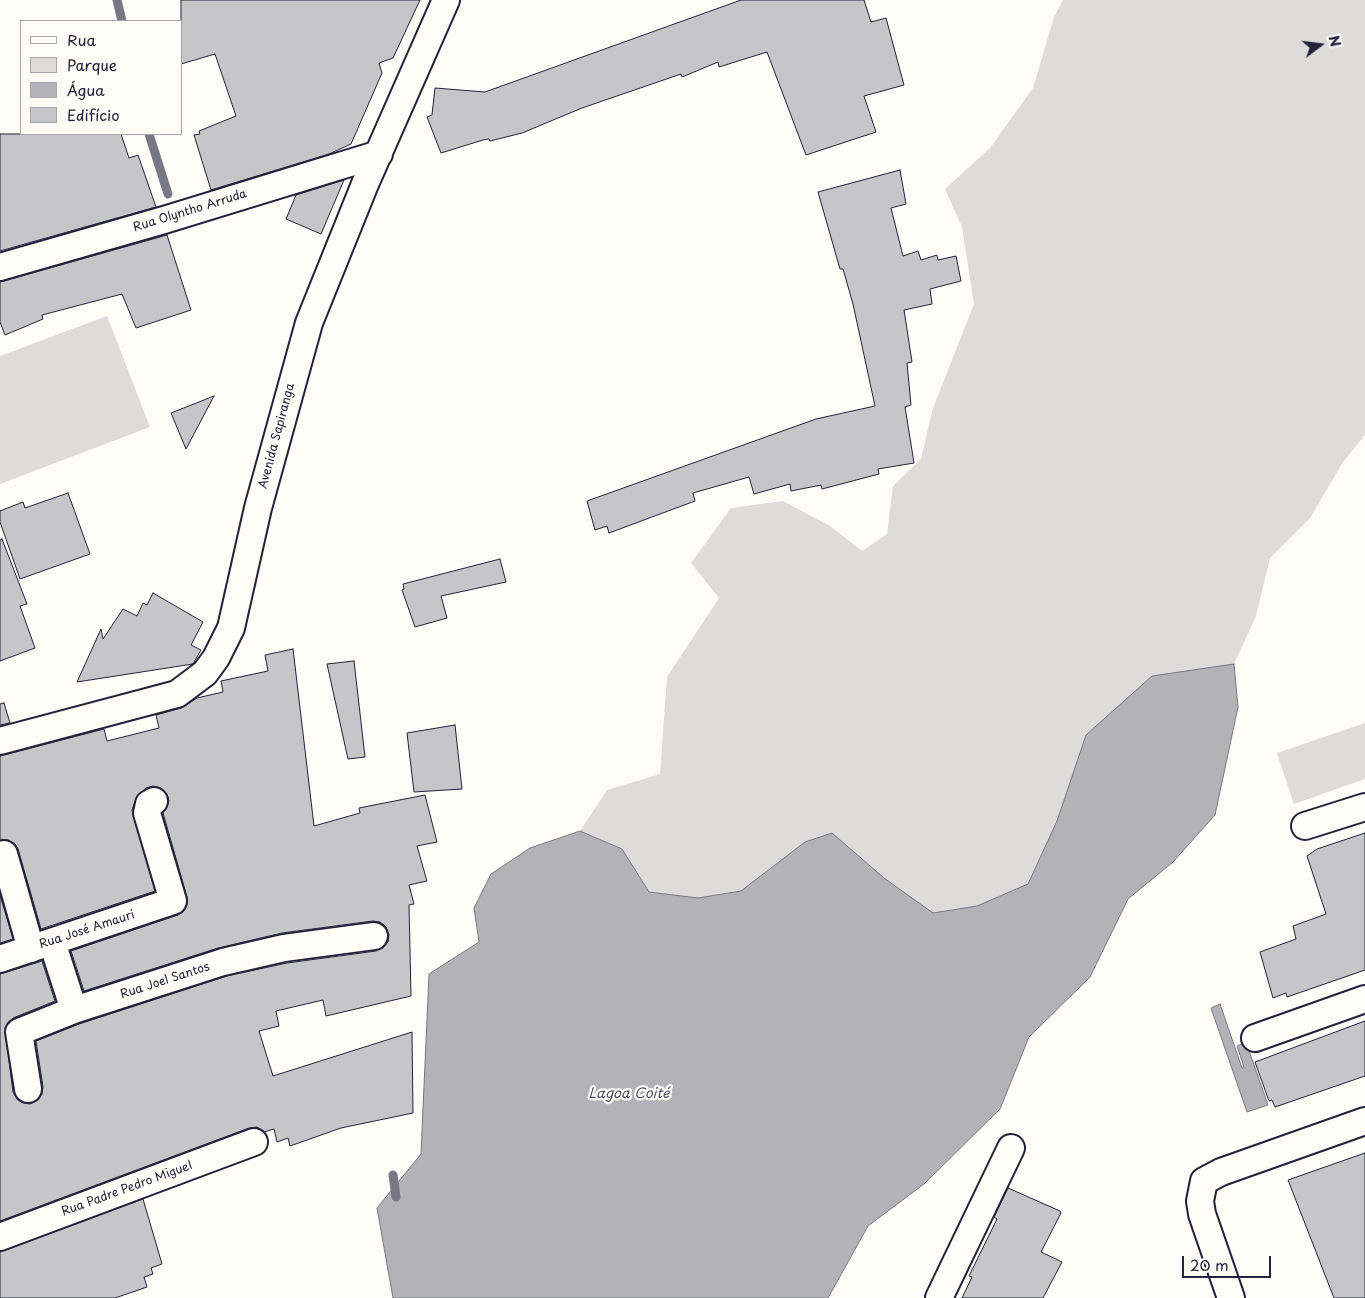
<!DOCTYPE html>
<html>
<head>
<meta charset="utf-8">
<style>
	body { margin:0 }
	#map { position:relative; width:1365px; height:1298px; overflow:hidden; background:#fdfcf7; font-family:"Playpen Sans",sans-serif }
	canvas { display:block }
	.legend { position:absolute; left:20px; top:20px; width:162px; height:115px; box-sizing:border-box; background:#fdfcf7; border:1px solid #a5a5ac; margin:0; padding:6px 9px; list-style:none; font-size:15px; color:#22223b }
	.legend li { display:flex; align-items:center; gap:10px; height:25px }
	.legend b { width:25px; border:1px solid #a5a5ac }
	.north { position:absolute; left:1295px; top:20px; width:50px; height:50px; -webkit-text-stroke:4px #fdfcf7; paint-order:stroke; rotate:75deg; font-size:14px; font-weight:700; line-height:20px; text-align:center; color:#22223b }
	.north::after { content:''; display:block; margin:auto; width:18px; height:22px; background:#22223b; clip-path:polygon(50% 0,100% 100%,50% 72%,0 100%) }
	.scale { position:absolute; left:1182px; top:1256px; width:89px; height:22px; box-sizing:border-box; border:2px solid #22223b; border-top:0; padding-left:6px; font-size:15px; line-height:18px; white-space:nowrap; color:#22223b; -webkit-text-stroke:4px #fdfcf7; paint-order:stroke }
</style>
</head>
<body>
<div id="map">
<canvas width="1365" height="1298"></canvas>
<ul class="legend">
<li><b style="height:6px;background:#fdfcf7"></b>Rua</li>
<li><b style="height:14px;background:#dddcdb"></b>Parque</li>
<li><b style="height:14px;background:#b2b2b7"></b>Água</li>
<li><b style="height:14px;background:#c6c6c8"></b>Edifício</li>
</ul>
<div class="north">N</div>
<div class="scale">20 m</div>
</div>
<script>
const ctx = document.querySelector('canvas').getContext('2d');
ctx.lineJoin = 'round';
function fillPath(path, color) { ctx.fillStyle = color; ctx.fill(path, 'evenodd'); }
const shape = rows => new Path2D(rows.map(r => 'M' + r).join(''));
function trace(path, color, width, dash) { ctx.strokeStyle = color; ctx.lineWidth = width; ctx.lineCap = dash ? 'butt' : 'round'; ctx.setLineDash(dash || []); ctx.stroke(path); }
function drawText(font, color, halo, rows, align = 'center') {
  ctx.font = font + ' "Playpen Sans",sans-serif'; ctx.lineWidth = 4.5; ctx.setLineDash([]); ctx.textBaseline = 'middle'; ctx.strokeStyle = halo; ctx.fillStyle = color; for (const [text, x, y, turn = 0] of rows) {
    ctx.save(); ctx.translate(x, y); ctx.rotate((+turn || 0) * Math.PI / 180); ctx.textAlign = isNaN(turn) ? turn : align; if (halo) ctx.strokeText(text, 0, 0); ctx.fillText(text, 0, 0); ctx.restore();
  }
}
fillPath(shape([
	[1063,0,1365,0,1365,435,1343,462,1310,518,1270,558,1256,616,1234,664,1152,676,1057,821,1028,884,977,906,933,913,884,878,805,842,741,891,698,898,649,892,622,849,580,831,607,790,660,774,667,677,719,598,691,563,731,508,783,501,830,526,862,551,887,534,893,486,921,459,933,408,974,304,962,227,945,189,990,148,1033,88,1054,17],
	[107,316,150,427,0,484,0,356],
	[1365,723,1365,779,1294,804,1277,753]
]), '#dddcdb');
const water = shape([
	[1234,664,1238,707,1215,815,1173,862,1128,899,1090,977,1029,1037,1000,1109,924,1184,868,1226,828,1298,393,1298,377,1208,421,1154,429,974,479,942,474,908,491,874,530,848,580,831,622,849,649,892,698,898,741,891,805,842,832,833,884,878,933,913,977,906,1028,884,1057,821,1086,735,1152,676,1234,664],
	[1220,1004,1242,1068,1244,1067,1237,1046,1246,1042,1268,1105,1247,1112,1211,1008,1220,1004]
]);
fillPath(water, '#b2b2b7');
trace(water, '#787885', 1);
trace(shape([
	[117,0,122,21],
	[149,134,168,194],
	[393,1175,396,1197]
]), '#787885', 9);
const building = shape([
	[181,0,420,0,393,58,379,63,382,73,351,144,329,154,211,190,194,135,200,134,199,131,236,116,215,54,181,64,181,0],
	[741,0,864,0,871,22,886,18,904,85,864,96,876,132,806,155,767,52,719,67,718,62,682,77,681,74,582,108,522,133,490,141,489,139,483,140,441,153,427,117,432,115,435,88,485,92,741,0],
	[0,134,121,134,129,158,138,155,156,207,0,251,0,134],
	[900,170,906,204,891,208,903,256,918,251,921,260,937,255,938,260,956,256,961,281,930,289,932,304,904,310,912,362,907,363,911,405,905,407,914,463,878,469,879,474,822,489,821,485,791,491,790,484,754,494,749,477,693,493,695,501,609,533,607,526,595,530,587,501,816,419,875,406,853,304,843,269,840,269,818,192,900,170],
	[344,180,321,234,286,219,296,195,344,180],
	[167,235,191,310,136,328,122,294,42,315,43,319,5,335,0,322,0,282,167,235],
	[214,396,186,449,171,413,214,396],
	[68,493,90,554,20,579,0,522,0,511,23,502,25,508,68,493],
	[2,539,27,604,20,606,35,648,0,661,0,540,2,539],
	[500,559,506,582,441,596,447,618,415,627,402,590,404,589,403,584,500,559],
	[153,593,203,622,191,645,201,650,193,664,77,682,101,629,103,639,123,609,137,616,143,603,147,605,153,593],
	[293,649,314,826,360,813,359,808,425,795,437,842,417,846,427,881,409,885,414,904,409,905,411,996,326,1016,323,1000,276,1011,279,1026,259,1031,273,1076,412,1032,413,1113,341,1128,290,1146,288,1138,277,1142,274,1129,264,1132,257,1127,249,1128,0,1221,0,974,42,961,55,1001,13,1018,5,1028,13,1092,17,1099,23,1103,30,1104,38,1100,42,1094,43,1087,36,1041,79,1024,227,976,287,963,376,951,383,948,388,942,389,935,386,927,380,922,373,921,282,933,218,948,84,991,71,951,178,915,184,911,187,905,187,897,163,813,169,801,167,794,161,788,153,786,146,788,137,796,132,810,155,891,41,929,18,849,15,844,8,840,0,840,0,756,104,729,107,741,159,728,156,715,181,708,197,698,223,692,221,681,268,671,265,655,293,649],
	[354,661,365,757,348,759,327,664,354,661],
	[4,703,10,723,0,725,0,704,4,703],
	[455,725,462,789,414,792,407,733,455,725],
	[1365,833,1365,970,1287,997,1286,993,1273,998,1260,952,1296,939,1293,926,1326,914,1307,856,1317,849,1365,833],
	[0,895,13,939,0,943,0,895],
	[1365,1021,1365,1076,1275,1107,1272,1100,1269,1101,1255,1062,1365,1021],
	[1365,1153,1365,1298,1334,1298,1288,1180,1365,1153],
	[1008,1188,1060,1211,1061,1213,1041,1252,1062,1262,1043,1298,962,1298,972,1277,969,1276,997,1219,994,1217,1008,1188],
	[143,1199,162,1264,151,1268,153,1274,144,1277,147,1287,115,1298,0,1298,0,1252,143,1199]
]);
fillPath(building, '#c6c6c8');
trace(building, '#22223b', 1);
const minor = shape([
	[0,267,164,220,379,154],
	[0,741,177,694,205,673,216,658,231,628,258,508,309,323,365,184,446,0],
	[1305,826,1365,807],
	[4,854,31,949],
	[52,942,74,1010],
	[0,959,173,901,147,813,149,804,154,801],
	[1255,1038,1365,999],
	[28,1089,19,1032,74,1010,223,962,284,948,374,936],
	[0,1237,254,1142],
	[939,1298,1011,1148],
	[1231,1298,1202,1214,1200,1201,1204,1181,1221,1172,1365,1121]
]);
trace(minor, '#22223b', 30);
trace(minor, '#fdfcf7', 26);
drawText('12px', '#22223b', '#fdfcf7', [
	["Rua Olyntho Arruda",190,211,-17],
	["Avenida Sapiranga",277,436,-75],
	["Rua José Amauri",87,930,-18],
	["Rua Joel Santos",165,981,-18],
	["Rua Padre Pedro Miguel",127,1189,-20]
]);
drawText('italic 14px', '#545466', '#fdfcf7', [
	["Lagoa Coité",629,1094]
]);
</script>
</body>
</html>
